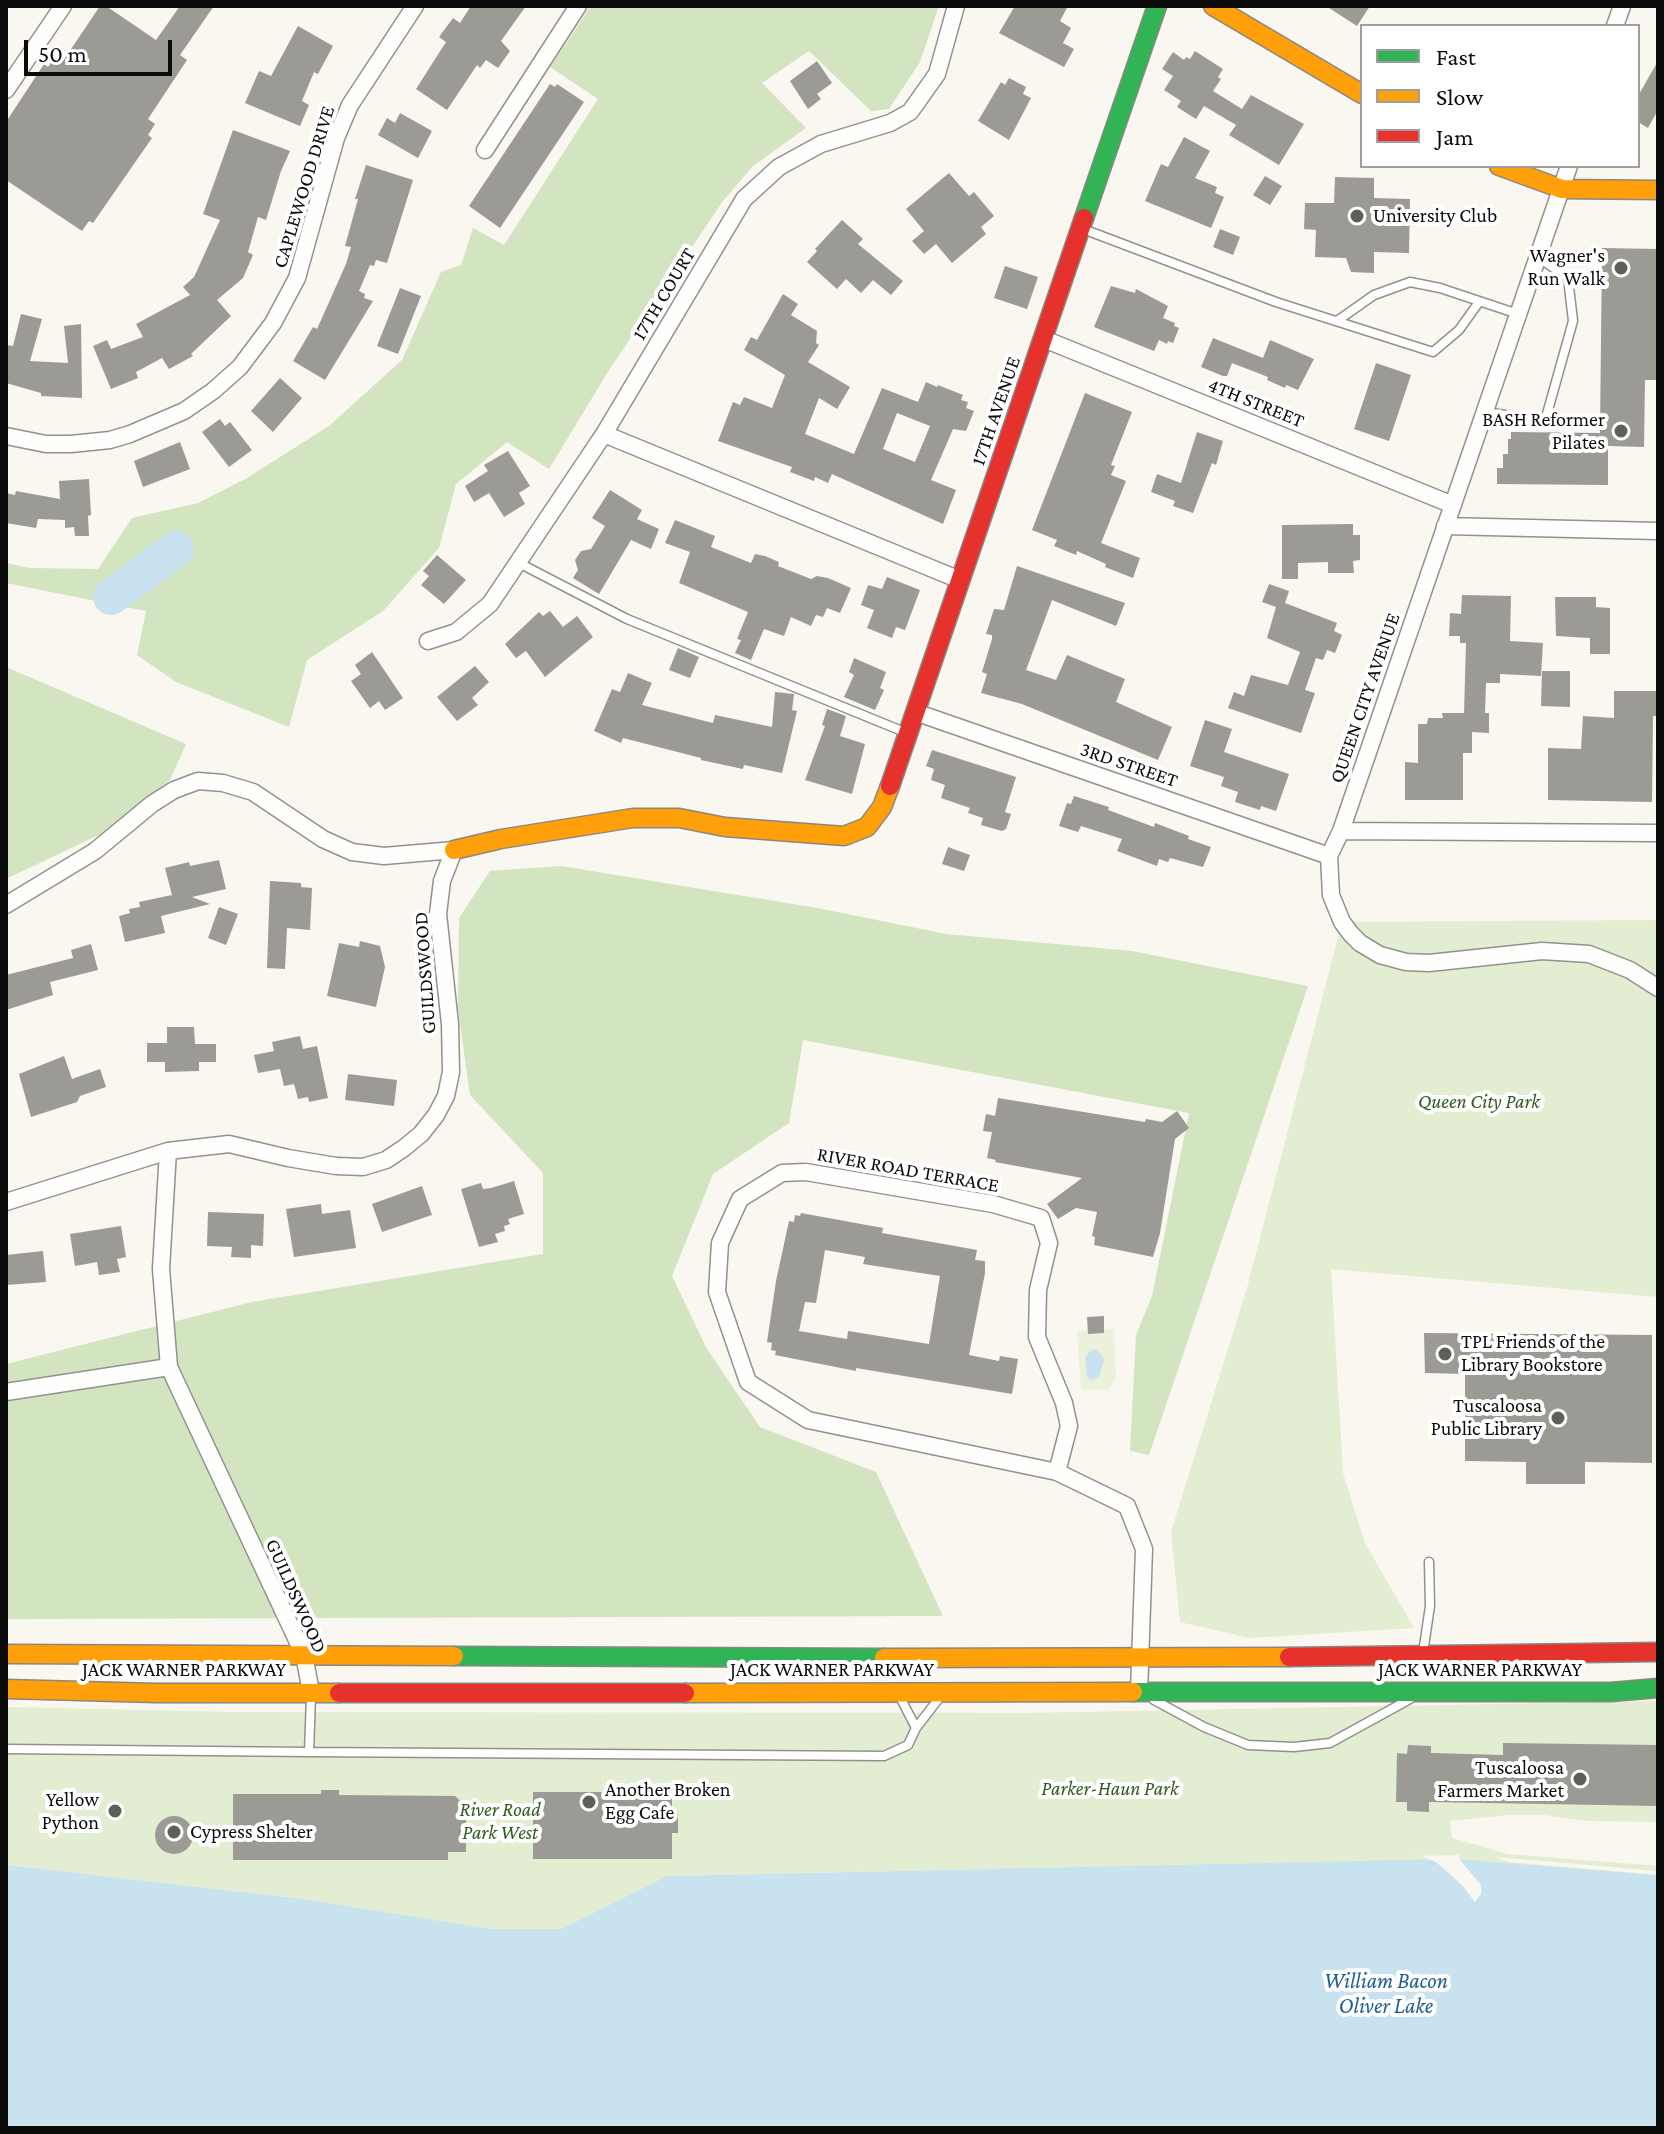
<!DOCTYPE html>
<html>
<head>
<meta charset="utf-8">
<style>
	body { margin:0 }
	#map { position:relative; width:1664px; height:2134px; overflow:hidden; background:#f9f7ef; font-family:"Crimson Pro",serif }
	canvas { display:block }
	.frame { position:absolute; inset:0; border:8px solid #0b0b0b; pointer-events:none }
	.legend { position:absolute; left:1360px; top:24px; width:280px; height:144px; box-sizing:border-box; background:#fff; border:2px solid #9d9d9d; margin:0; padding:10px 14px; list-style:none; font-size:24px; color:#0b0b0b }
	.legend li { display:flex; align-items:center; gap:16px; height:40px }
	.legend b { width:40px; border:2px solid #9d9d9d }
	.scale { position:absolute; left:24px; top:40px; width:148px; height:36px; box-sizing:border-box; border:4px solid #0b0b0b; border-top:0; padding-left:10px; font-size:24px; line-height:28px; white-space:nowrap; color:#0b0b0b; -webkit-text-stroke:6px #fff; paint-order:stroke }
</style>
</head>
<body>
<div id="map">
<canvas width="1664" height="2134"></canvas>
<div class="frame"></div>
<ul class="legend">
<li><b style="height:10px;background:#30b455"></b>Fast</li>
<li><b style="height:10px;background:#ff9f0a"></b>Slow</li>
<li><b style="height:10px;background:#e5322d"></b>Jam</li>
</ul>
<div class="scale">50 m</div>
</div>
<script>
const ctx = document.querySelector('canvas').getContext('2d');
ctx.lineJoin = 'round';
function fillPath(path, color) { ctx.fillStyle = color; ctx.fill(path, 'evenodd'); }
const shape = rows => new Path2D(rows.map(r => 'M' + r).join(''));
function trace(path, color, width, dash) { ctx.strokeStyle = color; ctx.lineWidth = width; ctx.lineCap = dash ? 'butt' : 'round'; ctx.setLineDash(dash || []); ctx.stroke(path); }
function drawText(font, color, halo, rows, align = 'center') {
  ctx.font = font + ' "Crimson Pro",serif'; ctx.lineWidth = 8; ctx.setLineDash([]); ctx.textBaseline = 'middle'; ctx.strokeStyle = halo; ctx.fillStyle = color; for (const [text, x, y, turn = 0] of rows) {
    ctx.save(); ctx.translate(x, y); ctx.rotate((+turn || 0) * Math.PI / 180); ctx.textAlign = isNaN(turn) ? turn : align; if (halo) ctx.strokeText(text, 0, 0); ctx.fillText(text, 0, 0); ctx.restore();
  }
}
fillPath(shape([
	[1658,920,1658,1297,1331,1269,1343,1473,1365,1543,1414,1628,1249,1638,1180,1622,1171,1532,1247,1288,1342,922],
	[1658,1701,1658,1822,1589,1821,1544,1815,1507,1815,1450,1821,1452,1838,1508,1854,1658,1866,1658,1944,989,1869,667,1876,561,1929,491,1929,304,1899,6,1865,6,1707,236,1712,1027,1713]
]), '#e2edd1');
fillPath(shape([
	[591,6,939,6,920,62,889,109,871,111,809,51,762,83,806,128,753,166,723,201,609,370,549,469,507,442,456,484,439,548,383,611,307,660,289,727,176,682,137,655,146,611,6,583,6,563,29,568,98,569,132,518,198,503,247,478,329,426,402,360,441,272,461,265,473,228,504,245,598,99,550,67],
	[6,667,186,744,170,780,107,831,6,879],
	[561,866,817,908,946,934,1132,951,1308,986,1149,1455,1130,1451,1136,1335,1152,1296,1189,1113,803,1040,789,1123,713,1174,672,1276,707,1349,760,1427,876,1472,943,1616,6,1619,6,1364,252,1302,543,1254,543,1173,470,1095,458,1009,459,918,490,871]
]), '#d2e4c0');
fillPath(shape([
	[1114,1329,1116,1379,1109,1389,1081,1390,1077,1331]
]), '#ebf1da');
fillPath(shape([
	[1095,1349,1102,1355,1104,1361,1099,1377,1091,1380,1087,1377,1085,1358,1090,1351],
	[1454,1859,1658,1875,1658,2128,6,2128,6,1865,304,1899,491,1929,561,1929,667,1876]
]), '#c9e2f0');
fillPath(shape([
	[1459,1855,1460,1860,1481,1885,1481,1894,1475,1902,1462,1885,1436,1862,1421,1856,1403,1856],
	[1496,1857,1658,1871,1658,1875,1508,1862]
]), '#f9f7ef');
trace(shape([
	[111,597,176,549]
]), '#c9e2f0', 36);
fillPath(shape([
	[100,6,106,6,156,40,180,6,214,6,180,55,187,60,148,119,155,124,148,135,152,138,93,223,89,221,82,231,6,180,6,122,44,64,48,67,56,56,63,61],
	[471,6,526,6,501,41,510,51,498,68,486,60,480,68,477,65,447,110,416,89,446,42,439,37,453,18,460,23],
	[1015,6,1068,6,1060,21,1071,28,1063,43,1074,49,1064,67,999,33],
	[1326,6,1370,6,1357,26],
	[298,26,333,46,318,74,314,72,302,101,309,105,300,126,245,103,259,71,271,76],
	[1195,51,1223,69,1218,77,1221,79,1213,91,1242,109,1251,95,1304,124,1279,165,1229,135,1236,125,1204,106,1196,119,1177,107,1181,101,1164,90,1173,76,1162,69,1173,52,1184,60,1186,57,1190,59],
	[817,61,832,83,817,94,821,99,808,109,790,81],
	[1658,61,1658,110,1648,128,1638,122,1638,96],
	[1009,78,1026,87,1023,94,1031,98,1009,140,978,121,1001,82,1005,85],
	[550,84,555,87,557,84,584,102,500,228,469,206],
	[400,113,432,131,418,158,378,135,387,118,395,123],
	[233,130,290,151,281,171,266,220,258,217,248,252,253,255,243,278,217,300,231,316,191,354,193,356,169,369,162,358,136,372,138,378,111,389,93,346,107,340,111,349,143,337,136,324,190,295,183,287,194,277,220,220,203,214],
	[1184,137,1210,151,1195,178,1217,187,1215,193,1224,197,1211,228,1145,201,1161,164,1168,167],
	[366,165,413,180,387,263,376,260,374,266,370,265,359,291,365,294,364,298,373,301,325,380,293,361,313,327,317,329,346,264,351,247,345,246,358,199,355,199],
	[949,173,969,196,974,192,994,216,981,227,986,234,952,263,936,244,924,254,912,241,924,231,906,209],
	[1265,176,1282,186,1270,205,1253,195],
	[1335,177,1374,178,1374,198,1410,199,1409,253,1374,252,1374,273,1351,272,1346,258,1315,257,1316,230,1304,229,1305,203,1334,203],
	[842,220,863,239,858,244,903,281,891,295,873,280,861,293,846,279,837,289,807,262,817,251,815,249],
	[1220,229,1240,237,1233,255,1213,247],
	[1602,248,1658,249,1658,380,1645,380,1644,447,1608,446,1608,485,1497,484,1497,468,1503,468,1503,454,1508,454,1508,439,1511,439,1511,432,1600,433],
	[1005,266,1038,277,1027,309,994,298],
	[1111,286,1135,293,1136,289,1168,306,1163,318,1175,323,1174,326,1179,328,1173,343,1168,341,1167,344,1159,340,1154,351,1094,327],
	[400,288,421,296,398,354,377,346],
	[783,294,798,304,791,315,817,331,816,343,819,345,808,362,850,387,837,409,819,398,805,434,854,454,882,388,918,402,926,382,937,387,938,385,963,395,961,400,968,402,966,408,974,411,966,431,953,429,931,480,956,490,943,524,832,474,828,483,815,477,814,481,790,472,792,467,718,441,733,402,740,405,744,397,772,408,785,375,744,350,751,337,757,340],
	[897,413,930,426,915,462,883,449],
	[21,314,42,319,30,361,68,363,64,326,81,324,82,398,41,396,41,393,6,383,6,345,13,346],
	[1213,338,1263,358,1270,340,1314,359,1298,390,1286,385,1285,388,1267,380,1268,377,1232,363,1227,376,1223,376,1201,367],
	[1376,363,1411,375,1389,441,1354,429],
	[280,378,302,398,273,432,251,411],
	[1085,393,1132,412,1111,465,1115,466,1111,475,1126,481,1101,543,1140,558,1133,578,1105,567,1106,564,1077,551,1076,555,1054,546,1057,540,1032,530],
	[220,419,225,426,230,422,252,450,229,467,202,432],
	[1197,432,1223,441,1216,465,1212,463,1193,513,1173,506,1175,501,1151,492,1157,474,1181,483],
	[180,442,190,469,143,487,134,461],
	[508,451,530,486,519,493,525,504,504,517,489,493,474,502,465,486,488,471,484,465],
	[89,479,91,515,88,516,89,536,75,536,74,527,65,528,65,520,38,519,36,528,6,523,6,493,15,495,16,491,60,499,59,481],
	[610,490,642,510,637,519,659,529,651,549,631,540,599,594,573,578,578,570,575,560,581,551,591,549,605,526,592,518],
	[675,520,715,536,711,547,751,563,755,554,765,556,779,562,778,566,811,579,817,576,828,578,851,588,840,613,827,608,823,617,816,615,811,626,791,617,784,636,764,629,751,660,735,653,741,640,737,639,748,612,679,583,690,552,665,543],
	[1353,524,1353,535,1360,535,1360,560,1353,561,1354,573,1328,573,1328,562,1298,563,1298,579,1282,579,1282,525],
	[437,555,466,580,444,604,421,585,429,576,423,571],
	[1017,566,1125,603,1116,626,1052,600,1026,670,1056,680,1067,655,1125,679,1116,702,1172,727,1158,760,1022,704,981,693,987,674,982,672,992,639,992,635,986,634,994,609,1004,610],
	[887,577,920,590,905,630,896,627,892,638,867,628,874,610,861,605,868,585,882,589],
	[1269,584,1289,591,1285,603,1337,623,1334,631,1342,635,1335,653,1327,650,1323,660,1316,658,1305,690,1315,693,1301,733,1228,708,1234,692,1244,696,1251,675,1288,685,1300,652,1267,638,1276,607,1262,602],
	[1462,595,1511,596,1510,641,1543,643,1541,676,1500,674,1500,683,1486,683,1485,713,1489,713,1489,733,1472,732,1472,753,1463,753,1463,800,1405,800,1405,762,1418,763,1418,724,1427,724,1428,718,1443,718,1442,713,1464,713,1466,643,1460,643,1460,636,1449,636,1450,613,1461,614],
	[1555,597,1596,597,1596,607,1610,608,1610,654,1590,654,1590,638,1556,636],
	[550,611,563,627,577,616,593,637,545,677,526,651,516,658,505,644,539,612,543,616],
	[678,648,699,657,690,678,669,670],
	[372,652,403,698,385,710,379,701,370,708,351,681,361,674,355,665],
	[854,658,886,672,880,688,884,690,875,710,844,697,854,675,849,672],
	[475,666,489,682,472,698,478,705,457,721,437,697],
	[1542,671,1570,671,1570,707,1541,706],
	[628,673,652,683,642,705,713,723,715,715,772,727,775,692,794,694,792,710,797,711,782,773,744,765,743,769,701,760,701,758,623,738,621,743,594,731,612,689,620,692],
	[1614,691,1658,691,1658,716,1653,716,1652,802,1548,800,1548,748,1581,749,1583,716,1614,718],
	[827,709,846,716,840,736,865,744,852,794,805,780,825,726,822,725],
	[1205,720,1232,729,1224,752,1289,774,1276,811,1261,806,1260,810,1235,802,1238,792,1221,786,1224,777,1190,766],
	[932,750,1016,777,1005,812,1011,814,1006,829,1002,831,981,825,983,818,968,813,970,808,941,798,945,785,931,780,934,769,926,766],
	[1074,796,1109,807,1108,810,1154,827,1155,823,1189,836,1188,839,1211,847,1203,867,1170,858,1168,862,1159,859,1157,866,1117,851,1122,839,1081,826,1078,832,1059,826,1067,803,1071,804],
	[948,847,970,855,964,871,942,864],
	[219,860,226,889,192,897,210,904,161,916,165,933,125,942,119,916,130,913,129,909,140,907,139,902,172,895,165,868,189,862,190,866],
	[270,881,301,883,301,887,312,888,310,930,287,928,285,969,267,968],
	[219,907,238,914,226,945,208,938],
	[360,941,380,946,385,967,376,1007,327,996,339,943,359,947],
	[91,944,98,970,50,982,53,995,6,1010,6,975,73,958,71,950],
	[167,1027,194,1027,195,1044,216,1044,216,1062,199,1062,199,1071,165,1072,165,1062,147,1062,147,1043,167,1043],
	[300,1036,303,1049,317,1046,328,1098,309,1102,308,1097,298,1099,294,1084,284,1086,280,1069,258,1073,254,1055,274,1051,272,1042],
	[64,1056,72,1079,100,1069,106,1087,80,1096,77,1102,31,1117,19,1074],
	[348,1074,397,1080,394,1106,345,1100],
	[998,1098,1145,1122,1146,1119,1162,1122,1177,1111,1189,1128,1175,1139,1160,1233,1153,1257,1094,1245,1095,1237,1092,1236,1097,1212,1076,1208,1058,1219,1047,1204,1082,1178,995,1162,996,1160,987,1158,992,1132,983,1131,986,1114,995,1116],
	[514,1181,524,1214,508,1219,510,1224,504,1226,505,1231,495,1234,498,1242,479,1247,461,1189,481,1183,483,1189,491,1188],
	[422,1186,432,1215,382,1232,372,1204],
	[321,1204,322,1214,350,1210,356,1248,294,1257,286,1209],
	[208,1212,264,1214,263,1246,251,1245,251,1258,231,1257,232,1247,207,1246],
	[801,1213,883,1228,882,1233,977,1250,975,1260,985,1261,985,1273,969,1355,999,1361,1000,1356,1018,1359,1012,1394,856,1368,856,1371,775,1355,776,1351,771,1350,772,1343,767,1342,776,1281,789,1221,794,1222,795,1215,800,1216],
	[825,1250,865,1257,863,1264,940,1276,929,1344,848,1331,847,1339,799,1331,805,1302,816,1303],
	[121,1226,126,1257,117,1259,120,1272,99,1275,97,1262,75,1266,70,1234],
	[43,1251,46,1282,6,1285,6,1255],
	[1104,1316,1104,1333,1088,1334,1087,1317],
	[1424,1333,1652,1335,1652,1463,1585,1462,1585,1484,1526,1484,1526,1462,1465,1461,1465,1374,1425,1373],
	[1503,1743,1658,1745,1658,1806,1429,1802,1429,1812,1407,1811,1407,1802,1396,1802,1397,1753,1407,1754,1408,1745,1431,1746,1431,1753,1503,1755],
	[321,1790,339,1790,339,1795,455,1796,471,1811,466,1816,466,1852,448,1852,448,1860,233,1860,233,1794,321,1794],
	[533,1792,672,1792,672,1812,678,1812,678,1833,672,1833,672,1859,533,1859],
	'155 1835a19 19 0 1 1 38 0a19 19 0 1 1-38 0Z'
]), '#9c9a95');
const lane = shape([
	[1083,229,1276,302,1433,352,1459,330,1479,302],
	[1337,321,1374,295,1410,282,1440,288,1518,314],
	[1485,412,1545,421,1573,321,1568,278,1538,257],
	[517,562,627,619,907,733],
	[1423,1653,1430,1606,1429,1562],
	[311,1697,309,1752,884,1756,908,1745,916,1728,940,1697],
	[900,1697,916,1728],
	[1154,1700,1204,1727,1248,1745,1294,1747,1330,1743,1410,1699],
	[6,1749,309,1752]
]);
const street = shape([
	[1615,26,1622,6],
	[6,90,63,6],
	[485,150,578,6],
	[1569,166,1341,831,1329,856,1331,895,1342,922,1351,934,1360,943,1380,955,1406,962,1429,963,1542,951,1589,954,1630,970,1658,988],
	[1044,339,1453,505],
	[604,434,960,580],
	[6,436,46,444,71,444,110,440,130,434,184,411,213,391,240,367,273,323,297,278,336,138,350,105,415,6],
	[1445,526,1658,531],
	[428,641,456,632,490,604,604,434,744,199,779,167,821,144,890,123,910,112,937,74,956,6],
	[915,712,1329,856],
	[1341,831,1658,833],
	[6,905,95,851,152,804,174,790,198,781,223,783,253,792,323,839,352,852,384,856,454,850,442,881,438,914,450,1024,451,1072,446,1096,436,1115,421,1134,404,1148,386,1160,363,1167,336,1166,288,1158,229,1144,168,1151,6,1202],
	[168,1151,161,1269,169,1367,304,1655,311,1692],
	[806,1172,993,1204,1041,1218,1049,1243,1038,1290,1037,1337,1064,1403,1069,1426,1057,1472,808,1420,748,1382,717,1292,720,1243,740,1199,782,1173,806,1172],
	[6,1392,169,1367],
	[1057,1472,1127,1506,1144,1549,1139,1692]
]);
const fast = shape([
	[1084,218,1157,6],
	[454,1656,884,1658],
	[1133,1692,1611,1692,1658,1688]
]);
const slow = shape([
	[1213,6,1362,94],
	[1499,166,1562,189,1658,190],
	[454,850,501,839,633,818,679,818,725,827,844,836,867,827,882,807,890,786],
	[6,1654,454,1656],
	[884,1658,1289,1657],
	[6,1689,156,1693,339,1693],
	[685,1693,1133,1692]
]);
const jam = shape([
	[890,786,1084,218],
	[1289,1657,1658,1652],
	[339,1693,685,1693]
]);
trace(lane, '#92918e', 11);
trace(street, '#92918e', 19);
trace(fast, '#898884', 21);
trace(slow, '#898884', 21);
trace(jam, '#898884', 21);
trace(lane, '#fefefd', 8);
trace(street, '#fefefd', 16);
trace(fast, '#30b455', 18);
trace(slow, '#ff9f0a', 18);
trace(jam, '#e5322d', 18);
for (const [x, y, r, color] of [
	[1357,216,8,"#5e5e5b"],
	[1621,268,8,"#5e5e5b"],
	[1621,431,8,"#5e5e5b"],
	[1445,1354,8,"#5e5e5b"],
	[1558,1418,8,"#5e5e5b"],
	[1580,1779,8,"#5e5e5b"],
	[589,1802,8,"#5e5e5b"],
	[115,1811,8,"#5e5e5b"],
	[174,1832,8,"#5e5e5b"]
]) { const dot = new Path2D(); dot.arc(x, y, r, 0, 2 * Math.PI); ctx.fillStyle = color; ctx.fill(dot); trace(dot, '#fff', 3); }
drawText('20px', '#0b0b0b', '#fff', [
	["CAPLEWOOD DRIVE",304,187,-73],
	["17TH COURT",664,294,-59],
	["4TH STREET",1256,403,22],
	["17TH AVENUE",996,411,-71],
	["QUEEN CITY AVENUE",1365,698,-71],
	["3RD STREET",1129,765,19],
	["GUILDSWOOD",425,973,-94],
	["RIVER ROAD TERRACE",908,1170,10],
	["GUILDSWOOD",296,1596,66],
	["JACK WARNER PARKWAY",184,1670],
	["JACK WARNER PARKWAY",832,1670],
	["JACK WARNER PARKWAY",1480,1670]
]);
drawText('20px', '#0b0b0b', '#fff', [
	["University Club",1373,216,"left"],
	["Wagner's",1605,256],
	["Run Walk",1605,279],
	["BASH Reformer",1605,420],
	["Pilates",1605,443],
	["TPL Friends of the",1461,1342,"left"],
	["Library Bookstore",1461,1365,"left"],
	["Tuscaloosa",1542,1406],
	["Public Library",1542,1429],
	["Tuscaloosa",1564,1768],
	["Farmers Market",1564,1791],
	["Another Broken",605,1790,"left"],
	["Egg Cafe",605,1813,"left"],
	["Yellow",99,1800],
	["Python",99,1823],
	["Cypress Shelter",190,1832,"left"]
], 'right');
drawText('italic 20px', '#2e5d22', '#fff', [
	["Queen City Park",1479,1102],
	["Parker-Haun Park",1110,1789],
	["River Road",500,1810],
	["Park West",500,1833]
]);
drawText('italic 22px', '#205f91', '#fff', [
	["William Bacon",1386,1981],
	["Oliver Lake",1386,2006]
]);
</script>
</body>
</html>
